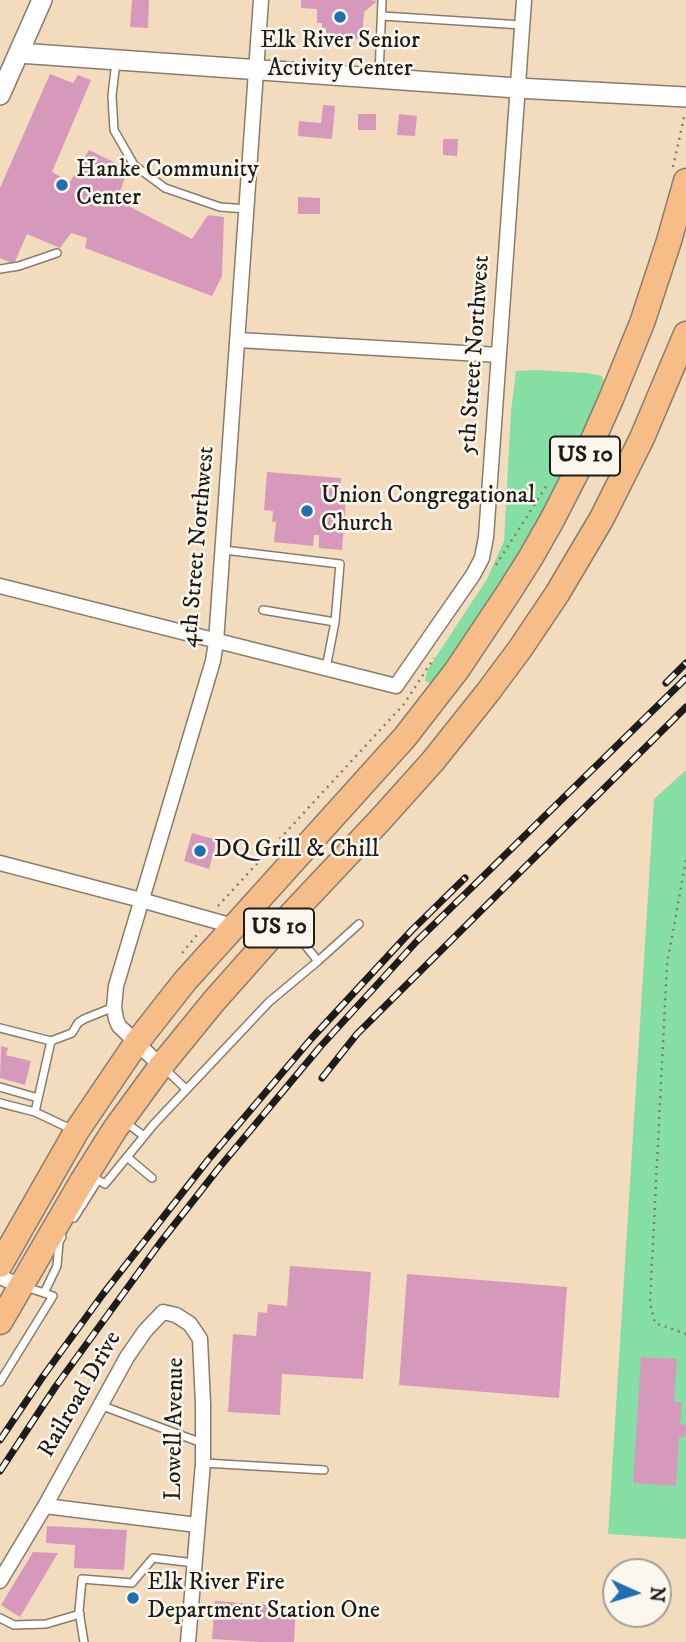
<!DOCTYPE html>
<html>
<head>
<meta charset="utf-8">
<style>
	body { margin:0 }
	#map { position:relative; width:686px; height:1642px; overflow:hidden; background:#f3dcbd; font-family:"IM FELL DW Pica",serif }
	canvas { display:block }
	.north { position:absolute; left:602px; top:1558px; width:70px; height:70px; box-sizing:border-box; background:#fbf7ec; border:2px solid #a29f99; border-radius:50%; rotate:94deg; font-size:19px; font-weight:700; line-height:28px; text-align:center; color:#1c1c1c }
	.north::after { content:''; display:block; margin:auto; width:24px; height:32px; background:#1f6fb2; clip-path:polygon(50% 0,100% 100%,50% 72%,0 100%) }
</style>
</head>
<body>
<div id="map">
<canvas width="686" height="1642"></canvas>
<div class="north">N</div>
</div>
<script>
const ctx = document.querySelector('canvas').getContext('2d');
ctx.lineJoin = 'round';
function fillPath(path, color) { ctx.fillStyle = color; ctx.fill(path, 'evenodd'); }
const shape = rows => new Path2D(rows.map(r => 'M' + r).join(''));
function trace(path, color, width, dash) { ctx.strokeStyle = color; ctx.lineWidth = width; ctx.lineCap = dash ? 'butt' : 'round'; ctx.setLineDash(dash || []); ctx.stroke(path); }
function drawText(font, color, halo, rows, align = 'center') {
  ctx.font = font + ' "IM FELL DW Pica",serif'; ctx.lineWidth = 5; ctx.setLineDash([]); ctx.textBaseline = 'middle'; ctx.strokeStyle = halo; ctx.fillStyle = color; for (const [text, x, y, turn = 0] of rows) {
    ctx.save(); ctx.translate(x, y); ctx.rotate((+turn || 0) * Math.PI / 180); ctx.textAlign = isNaN(turn) ? turn : align; if (halo) ctx.strokeText(text, 0, 0); ctx.fillText(text, 0, 0); ctx.restore();
  }
}
fillPath(shape([
	[534,370,587,373,602,376,606,389,526,549,434,684,425,681,428,669,487,579,504,541,511,411,516,371],
	[686,770,686,1539,608,1534,654,799]
]), '#85dea3');
fillPath(shape([
	[132,0,149,0,148,28,130,27],
	[301,0,370,0,377,1,364,12,362,39,331,37,332,33,326,33,326,28,322,28,322,23,317,23,317,9,301,8],
	[50,74,73,83,78,75,91,80,52,172,70,182,89,150,128,169,117,200,192,239,208,215,224,217,222,276,212,296,85,248,87,238,71,233,60,248,27,234,14,264,0,258,0,188],
	[323,105,335,106,332,139,298,136,299,121,321,123],
	[358,114,376,114,376,130,358,130],
	[399,114,417,116,415,136,397,135],
	[443,139,458,139,457,156,443,155],
	[298,197,320,198,320,214,298,214],
	[267,472,341,478,340,498,346,498,342,550,319,548,319,535,314,535,313,546,274,542,276,522,272,522,273,511,264,510],
	[192,833,217,840,209,869,184,861],
	[1,1046,8,1048,6,1055,31,1061,25,1085,0,1078],
	[290,1266,371,1272,363,1379,282,1374,280,1415,228,1412,233,1334,256,1336,258,1312,267,1313,268,1304,287,1306],
	[407,1274,567,1287,559,1398,399,1385],
	[641,1357,677,1359,674,1402,682,1402,680,1424,686,1425,685,1437,679,1437,676,1486,633,1483],
	[47,1526,127,1530,124,1570,74,1568,75,1545,46,1543],
	[33,1552,58,1553,20,1617,1,1605],
	[215,1601,296,1607,294,1642,260,1642,212,1639]
]), '#d699bc');
const service = shape([
	[382,16,522,25],
	[116,61,112,96,114,130,134,165,165,188,220,207,247,209],
	[379,76,382,0],
	[0,269,19,266,57,253],
	[224,550,340,564,335,622,326,668],
	[263,610,335,622],
	[318,961,359,924],
	[0,1028,51,1041],
	[164,1068,186,1089],
	[0,1087,38,1098],
	[0,1103,35,1112],
	[125,1122,144,1136],
	[73,1130,35,1112,51,1041,72,1033,78,1023,84,1019,114,1007],
	[127,1157,152,1178],
	[90,1175,105,1184,154,1124,269,1002,318,961,288,924],
	[74,1218,98,1180],
	[44,1293,57,1266,59,1242,62,1237],
	[0,1382,53,1296,26,1287],
	[100,1405,202,1443],
	[204,1463,324,1470],
	[0,1618,14,1625,46,1624,80,1614],
	[84,1642,79,1611,82,1579,132,1583,153,1558,194,1563]
]);
const minor = shape([
	[238,340,499,355],
	[0,586,396,686,473,575,482,558,486,537,524,0],
	[0,863,141,900,233,926],
	[161,1066,119,1026,116,1019,114,1007,116,986,213,661,216,642,261,0],
	[0,1277,21,1286],
	[45,1506,197,1525],
	[0,1581,45,1506,127,1357,145,1331,163,1312,176,1315,190,1324,200,1339,203,1404,203,1463,188,1642]
]);
const tertiary = shape([
	[19,53,517,88,686,97],
	[0,95,42,0]
]);
const trunk = shape([
	[0,1265,76,1132,137,1042,185,981,405,737,457,670,509,592,531,557,552,520,592,442,611,399,642,323,669,241,686,181],
	[0,1322,81,1183,115,1129,161,1066,214,1001,285,921,381,819,433,761,488,692,520,649,557,594,602,518,642,438,686,334]
]);
trace(service, '#887c6c', 10);
trace(minor, '#887c6c', 17);
trace(tertiary, '#887c6c', 22);
trace(trunk, '#887c6c', 27);
trace(shape([
	[673,167,685,113],
	[496,565,547,485],
	[686,860,667,964,650,1303,655,1323,686,1334],
	[218,906,404,704,434,658],
	[182,953,200,931]
]), '#887c6c', 2.5, [2, 5]);
trace(service, '#fff', 7);
trace(minor, '#fff', 14);
trace(tertiary, '#fff', 19);
trace(trunk, '#f7bd88', 24);
const rail = shape([
	[666,683,686,663],
	[322,1078,357,1034,686,707],
	[0,1440,44,1375,103,1294,208,1160,311,1039,412,930,465,878],
	[0,1471,56,1386,160,1243,218,1169,320,1047,417,941,686,678]
]);
trace(rail, '#1c1c1c', 7);
trace(rail, '#fbf7ec', 4.5, [13]);
for (const [x, y, r, color] of [
	[340,17,7,"#1f6fb2"],
	[62,185,7,"#1f6fb2"],
	[307,511,7,"#1f6fb2"],
	[200,851,7,"#1f6fb2"],
	[133,1598,7,"#1f6fb2"]
]) { const dot = new Path2D(); dot.arc(x, y, r, 0, 2 * Math.PI); ctx.fillStyle = color; ctx.fill(dot); trace(dot, '#fbf7ec', 2.5); }
for (const [x, y, w] of [
	[585,456,70],
	[279,928,70]
]) { const box = new Path2D(); box.roundRect(x - w / 2, y - 19.5, w, 39, 5); ctx.fillStyle = '#fbf7ec'; ctx.fill(box); trace(box, '#1c1c1c', 2); }
drawText('bold 23px', '#1c1c1c', null, [
	["US 10",585,456],
	["US 10",279,928]
]);
drawText('24px', '#1c1c1c', '#fbf7ec', [
	["Elk River Senior",340,42,"center"],
	["Activity Center",340,70,"center"],
	["Hanke Community",76,171],
	["Center",76,199],
	["Union Congregational",321,497],
	["Church",321,525],
	["DQ Grill & Chill",214,851],
	["Elk River Fire",147,1584],
	["Department Station One",147,1612]
], 'left');
drawText('24px', '#1c1c1c', '#fbf7ec', [
	["5th Street Northwest",476,355,-86],
	["4th Street Northwest",199,547,-85],
	["Railroad Drive",81,1395,-60],
	["Lowell Avenue",176,1429,-89]
]);
</script>
</body>
</html>
